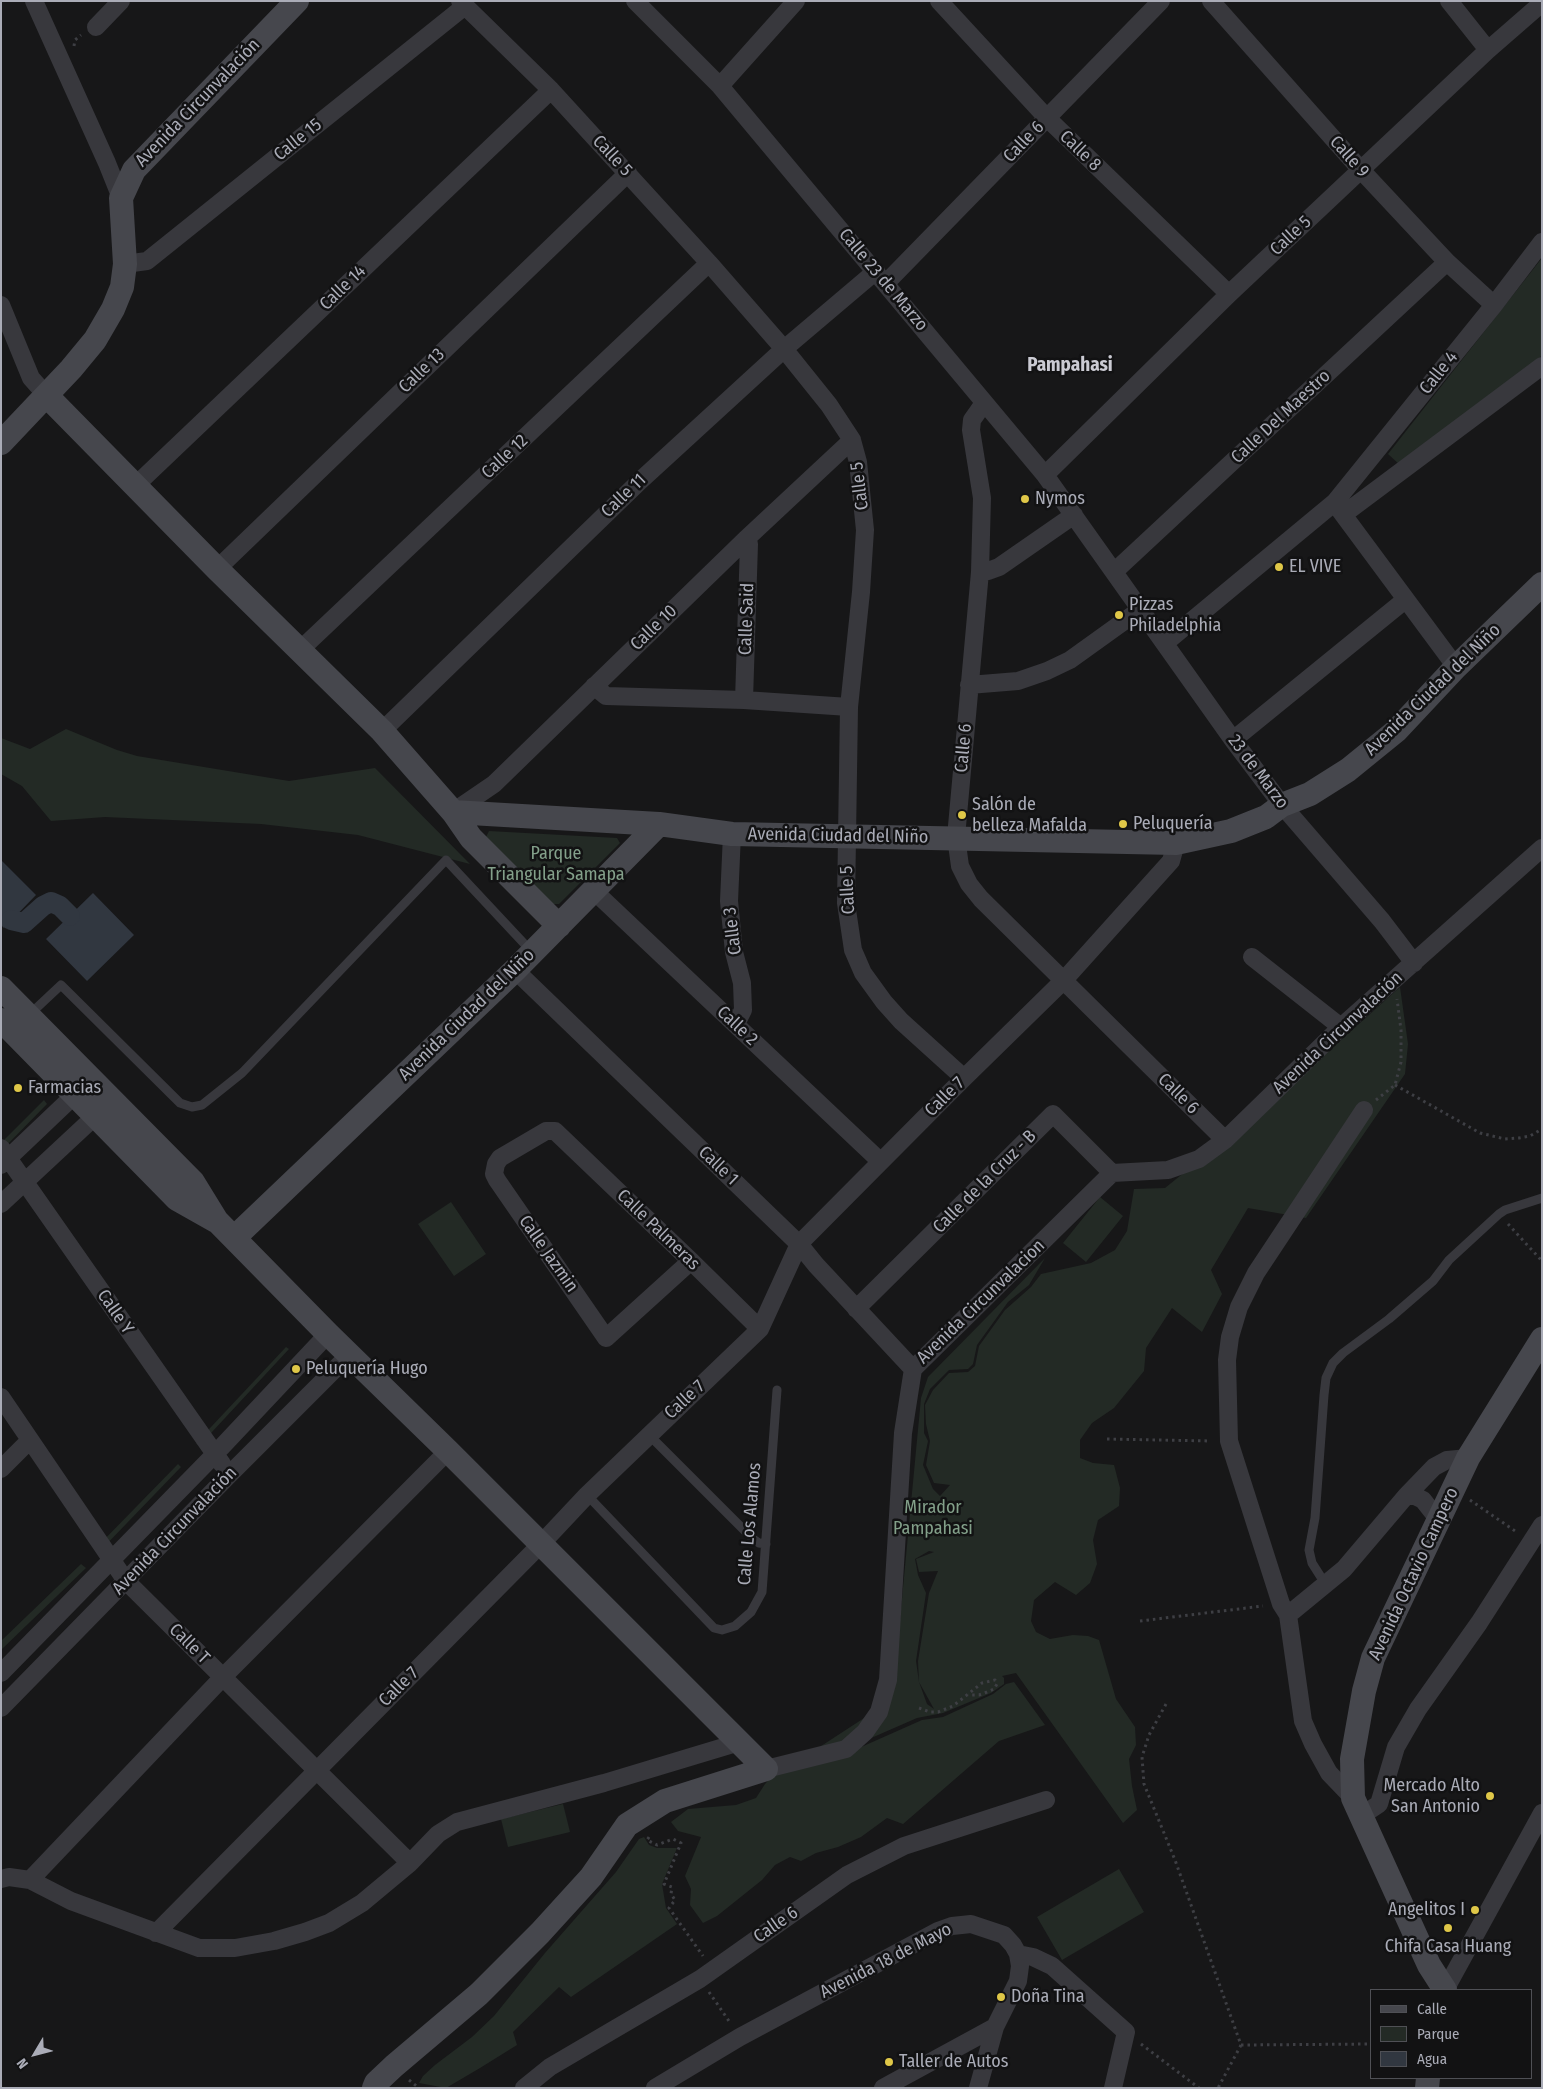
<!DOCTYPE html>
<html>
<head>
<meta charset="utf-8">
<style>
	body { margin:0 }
	#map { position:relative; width:1543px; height:2089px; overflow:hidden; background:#171718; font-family:"Fira Sans Condensed",sans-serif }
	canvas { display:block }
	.frame { position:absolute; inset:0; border:2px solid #aaacb7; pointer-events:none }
	.legend { position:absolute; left:1370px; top:1989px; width:162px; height:90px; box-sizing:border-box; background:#121213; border:1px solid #4f5055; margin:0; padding:6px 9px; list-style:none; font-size:15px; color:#aaacb7 }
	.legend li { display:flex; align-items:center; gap:10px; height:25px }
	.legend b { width:25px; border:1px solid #4f5055 }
	.north { position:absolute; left:10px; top:2029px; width:50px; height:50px; -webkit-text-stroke:4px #121213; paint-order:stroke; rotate:233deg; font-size:14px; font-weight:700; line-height:20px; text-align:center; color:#aaacb7 }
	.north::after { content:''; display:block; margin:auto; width:18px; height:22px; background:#aaacb7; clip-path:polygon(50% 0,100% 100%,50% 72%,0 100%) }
</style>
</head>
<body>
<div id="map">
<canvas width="1543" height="2089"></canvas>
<div class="frame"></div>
<ul class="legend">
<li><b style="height:6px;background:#46474d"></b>Calle</li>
<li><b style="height:14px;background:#232a25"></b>Parque</li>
<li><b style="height:14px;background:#313740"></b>Agua</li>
</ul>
<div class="north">N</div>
</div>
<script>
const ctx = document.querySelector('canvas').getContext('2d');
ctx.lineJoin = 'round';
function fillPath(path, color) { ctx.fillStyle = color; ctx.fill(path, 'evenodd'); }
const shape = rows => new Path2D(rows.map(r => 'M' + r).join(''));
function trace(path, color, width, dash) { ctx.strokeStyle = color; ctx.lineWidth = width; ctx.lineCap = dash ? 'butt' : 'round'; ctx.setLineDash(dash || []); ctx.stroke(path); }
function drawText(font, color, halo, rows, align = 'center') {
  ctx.font = font + ' "Fira Sans Condensed",sans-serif'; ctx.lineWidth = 5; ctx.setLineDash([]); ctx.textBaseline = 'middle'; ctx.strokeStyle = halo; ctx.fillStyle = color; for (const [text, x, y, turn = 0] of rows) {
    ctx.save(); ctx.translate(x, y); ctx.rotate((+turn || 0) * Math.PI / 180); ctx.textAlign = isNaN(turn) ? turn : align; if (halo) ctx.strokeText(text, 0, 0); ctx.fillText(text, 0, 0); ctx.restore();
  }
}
fillPath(shape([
	[1542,258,1542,355,1531,367,1400,465,1388,454],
	[66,729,117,750,137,756,289,781,375,768,470,864,358,835,261,824,105,817,51,821,22,786,1,774,1,738,30,749],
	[489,831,617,838,620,843,559,904,551,904,486,837],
	[1400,987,1408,1044,1405,1074,1306,1218,1248,1208,1211,1270,1222,1294,1202,1332,1172,1308,1146,1348,1144,1371,1114,1408,1092,1423,1080,1440,1080,1458,1093,1463,1114,1465,1120,1488,1119,1506,1098,1520,1093,1540,1097,1564,1090,1583,1076,1595,1055,1582,1034,1600,1031,1621,1036,1632,1050,1639,1073,1635,1088,1636,1099,1640,1116,1699,1135,1727,1136,1745,1129,1759,1132,1786,1137,1810,1123,1823,1016,1673,1002,1676,1004,1678,1004,1684,991,1693,943,1713,917,1718,830,1756,795,1763,878,1709,899,1630,921,1398,928,1377,1045,1258,1029,1285,1008,1302,977,1345,973,1364,968,1369,949,1370,930,1389,924,1404,924,1433,928,1441,923,1465,933,1489,940,1496,950,1485,934,1483,926,1465,930,1441,926,1424,925,1405,933,1390,949,1373,968,1372,975,1366,979,1346,1005,1310,1031,1287,1041,1274,1091,1263,1115,1250,1127,1231,1134,1189,1165,1188,1273,1101],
	[929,1551,934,1552,916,1559,919,1572,938,1571,929,1593,918,1661,919,1682,934,1709,927,1704,919,1682,916,1661,926,1593,918,1575,915,1559],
	[44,1100,47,1104,1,1151,1,1143],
	[1100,1197,1123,1216,1086,1262,1063,1243],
	[451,1202,486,1254,454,1276,418,1224],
	[286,1347,289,1349,199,1446,196,1443],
	[178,1464,181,1467,100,1551,97,1547],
	[81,1564,86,1568,1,1650,1,1641],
	[1014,1682,1045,1725,999,1741,903,1824,887,1818,861,1837,838,1847,816,1853,801,1861,790,1857,775,1865,762,1880,717,1916,703,1923,690,1905,691,1889,685,1876,701,1837,678,1831,671,1822,688,1809,736,1805,756,1798,765,1784,777,1771,832,1760,922,1720,943,1717,993,1694,1006,1684],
	[563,1804,570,1832,508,1847,501,1819],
	[644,1837,649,1845,657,1848,677,1848,662,1884,666,1908,677,1924,571,1997,559,1987,513,2032,517,2045,480,2068,446,2088,419,2083,423,2076,435,2065,472,2037,494,2016,545,1953,616,1872,639,1839],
	[1119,1869,1144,1912,1062,1960,1037,1917]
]), '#232a25');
fillPath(shape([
	[1,860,36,895,4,928,1,925],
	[93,893,134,935,87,981,46,939]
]), '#313740');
trace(shape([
	[11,920,24,923,43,906,51,902,60,906,70,916]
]), '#313740', 20);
trace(shape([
	[74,46,75,40,81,35],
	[1395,1085,1480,1133,1505,1139,1519,1138,1530,1136,1542,1129],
	[1376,1100,1395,1085,1401,1062,1401,1030,1397,999],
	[1508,1224,1542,1261],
	[1107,1439,1211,1441],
	[1470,1500,1518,1533],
	[1140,1621,1263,1606],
	[1166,1704,1149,1735,1142,1757,1144,1784,1175,1860,1241,2045,1218,2088],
	[919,1708,930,1712,938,1712,953,1706,982,1683,995,1680,997,1684,994,1689,987,1692,979,1695,968,1695],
	[649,1837,647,1840,657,1845,673,1839,681,1843,664,1884,672,1887,671,1894,675,1900,669,1908,703,1956],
	[709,1992,731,2024],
	[1141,2044,1199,2088],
	[1241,2045,1372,2044],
	[409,2080,419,2088]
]), '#3e3f44', 3, [2.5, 4]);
trace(shape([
	[29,1015,61,985,180,1103,192,1107,202,1105,242,1073,446,860,532,952],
	[649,1435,753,1539,759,1543,766,1544],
	[587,1495,714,1628,722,1630,735,1626,751,1612,762,1592,777,1390],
	[1326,1585,1312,1563,1309,1550,1315,1518,1324,1395,1326,1378,1333,1363,1343,1353,1389,1319,1433,1281,1449,1260,1499,1214,1505,1210,1542,1198]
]), '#38383d', 9);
trace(shape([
	[34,1,107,163,121,198],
	[460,1,551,90,709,263,784,349,829,405,852,440,858,462,865,530,861,592,849,707,846,903,853,950,863,973,884,1002,901,1021,964,1078],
	[635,1,720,86,1045,475,1233,740,1282,805,1382,921,1414,963],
	[939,1,1047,118,1229,294],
	[1211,1,1361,170,1447,262,1494,305],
	[1449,1,1488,50],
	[96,27,121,1],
	[720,86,796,1],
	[125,264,147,261,465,6],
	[886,283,1161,1],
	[1,305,31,378,47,396],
	[984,403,972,420,971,430,982,498,980,572,956,837,960,866,969,884,981,899,1225,1140],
	[1045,475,1229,294,1488,50,1542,3],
	[135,486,551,90],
	[1336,505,1456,667],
	[1344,514,1542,366],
	[217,569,628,173],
	[1115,571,1447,262],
	[980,572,988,571,999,567,1074,515],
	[1165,643,1335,502,1494,305,1542,242],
	[300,650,709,263],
	[969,685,1018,681,1047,671,1070,660,1141,609],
	[594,686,606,696,744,700,849,707],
	[744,700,749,544,746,539],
	[382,731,641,480,784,349,876,271],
	[1233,740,1405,600],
	[453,812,494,784,746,539,852,440],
	[732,834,729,901,734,952,742,983,743,1010,736,1024],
	[594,891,880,1161],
	[1252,957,1341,1027],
	[515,970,799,1244,816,1265,913,1369],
	[1,1148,222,1464],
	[1,1165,82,1088],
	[1112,1173,1168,1170,1199,1159,1225,1140,1341,1027,1542,848],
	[1,1204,103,1109],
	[691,1261,606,1338,497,1180,494,1174,496,1164,500,1158,546,1131,555,1131,691,1261,760,1329],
	[856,1309,1053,1114,1112,1173],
	[1,1397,126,1581,410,1863],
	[1,1469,29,1441],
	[1406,1496,1415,1496,1423,1500,1438,1519],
	[1288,1615,1344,1569,1406,1496,1434,1467,1447,1460,1468,1458],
	[1,1673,215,1454,328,1334],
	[1,1708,229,1475,349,1355],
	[766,1769,846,1749,865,1732,879,1712,888,1680,903,1433,913,1369,1112,1173],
	[1353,1798,1329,1773,1313,1744,1303,1721,1288,1615,1281,1604,1229,1441,1227,1360,1230,1337,1239,1307,1256,1273,1364,1110],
	[1361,1816,1379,1804,1396,1747,1418,1709,1479,1623,1542,1525],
	[1,1879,9,1877,30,1880,71,1901,199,1948,235,1948,274,1941,305,1932,329,1923,362,1903,410,1863,438,1834,457,1822,604,1783,740,1742],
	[30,1880,223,1677,448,1451],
	[156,1933,541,1544,587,1495,760,1329,799,1244,964,1078,1064,980,1171,861,1176,843],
	[1018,1954,1033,1957,1052,1966,1126,2032,1113,2088],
	[1445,1990,1542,1813],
	[524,2088,550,2067,700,1979,847,1875,904,1846,1046,1800],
	[655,2088,740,2037,938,1931,952,1926,971,1924,1004,1935,1013,1945,1018,1954,1020,1966,1018,1981,995,2027,978,2088],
	[883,2088,995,2027]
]), '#38383d', 18);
trace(shape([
	[47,396,217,569,382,731,453,812,471,838,559,926],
	[1,443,71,369,95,340,113,309,122,287,125,264,121,198,134,170,297,1],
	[453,812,659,824],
	[1,988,193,1182,217,1221,328,1334,448,1451,766,1769,665,1801,627,1825,591,1877,540,1933,479,1994,394,2066,376,2083,374,2088],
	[1,1020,177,1199,216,1221],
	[234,1238,515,970,659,824,732,834,1176,843,1231,831,1266,817,1282,805,1310,794,1348,770,1396,731,1456,667,1542,584],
	[1445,1990,1429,1965,1353,1798,1352,1759,1364,1691,1373,1658,1468,1458,1542,1339],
	[1427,2088,1428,2078]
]), '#46474d', 24);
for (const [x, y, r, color] of [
	[1025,499,5,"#dfc748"],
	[1279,567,5,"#dfc748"],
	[1119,615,5,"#dfc748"],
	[962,815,5,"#dfc748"],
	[1123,824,5,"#dfc748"],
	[18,1088,5,"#dfc748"],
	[296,1369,5,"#dfc748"],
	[1490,1796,5,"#dfc748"],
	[1475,1910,5,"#dfc748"],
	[1448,1928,5,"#dfc748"],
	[1001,1997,5,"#dfc748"],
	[889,2062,5,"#dfc748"]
]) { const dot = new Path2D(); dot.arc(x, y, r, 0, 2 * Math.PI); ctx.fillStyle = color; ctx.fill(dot); trace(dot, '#121213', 2); }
drawText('18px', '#aaacb7', '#121213', [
	["Avenida Circunvalación",198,103,-46],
	["Calle 15",298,140,-39],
	["Calle 6",1024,142,-46],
	["Calle 8",1080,151,44],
	["Calle 5",612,156,47],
	["Calle 9",1349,157,48],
	["Calle 5",1291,236,-43],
	["Calle 23 de Marzo",883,280,50],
	["Calle 14",343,288,-44],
	["Calle 13",422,371,-44],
	["Calle 4",1439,373,-51],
	["Calle Del Maestro",1281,417,-43],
	["Calle 12",505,457,-43],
	["Calle 5",860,486,-97],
	["Calle 11",624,496,-44],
	["Calle Said",747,619,-88],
	["Calle 10",654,628,-44],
	["Avenida Ciudad del Niño",1433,690,-44],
	["Calle 6",964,748,-85],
	["23 de Marzo",1258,772,53],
	["Avenida Ciudad del Niño",838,836,1],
	["Calle 5",848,890,-93],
	["Calle 3",733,931,-97],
	["Avenida Ciudad del Niño",467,1015,-44],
	["Calle 2",737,1026,43],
	["Avenida Circunvalación",1338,1033,-43],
	["Calle 6",1178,1094,45],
	["Calle 7",945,1097,-45],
	["Calle 1",718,1166,44],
	["Calle de la Cruz - B",985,1182,-45],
	["Calle Palmeras",658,1230,44],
	["Calle Jazmin",548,1254,55],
	["Avenida Circunvalacion",981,1302,-44],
	["Calle Y",115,1312,55],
	["Calle 7",685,1400,-43],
	["Calle Los Alamos",750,1524,-85],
	["Avenida Circunvalación",175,1531,-46],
	["Avenida Octavio Campero",1414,1574,-65],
	["Calle T",189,1644,45],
	["Calle 7",399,1687,-45],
	["Calle 6",776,1925,-35],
	["Avenida 18 de Mayo",886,1961,-27]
]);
drawText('18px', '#aaacb7', '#121213', [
	["Nymos",1035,499],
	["EL VIVE",1289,567],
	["Pizzas",1129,605],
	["Philadelphia",1129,626],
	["Salón de",972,805],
	["belleza Mafalda",972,826],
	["Peluquería",1133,824],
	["Farmacias",28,1088],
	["Peluquería Hugo",306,1369],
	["Mercado Alto",1480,1786,"right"],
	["San Antonio",1480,1807,"right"],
	["Angelitos I",1465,1910,"right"],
	["Chifa Casa Huang",1448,1947,"center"],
	["Doña Tina",1011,1997],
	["Taller de Autos",899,2062]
], 'left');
drawText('18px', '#83a08a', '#121213', [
	["Parque",556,854],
	["Triangular Samapa",556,875],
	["Mirador",933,1508],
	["Pampahasi",933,1529]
]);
drawText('bold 19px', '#cbcbd3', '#121213', [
	["Pampahasi",1070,366]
]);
</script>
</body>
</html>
